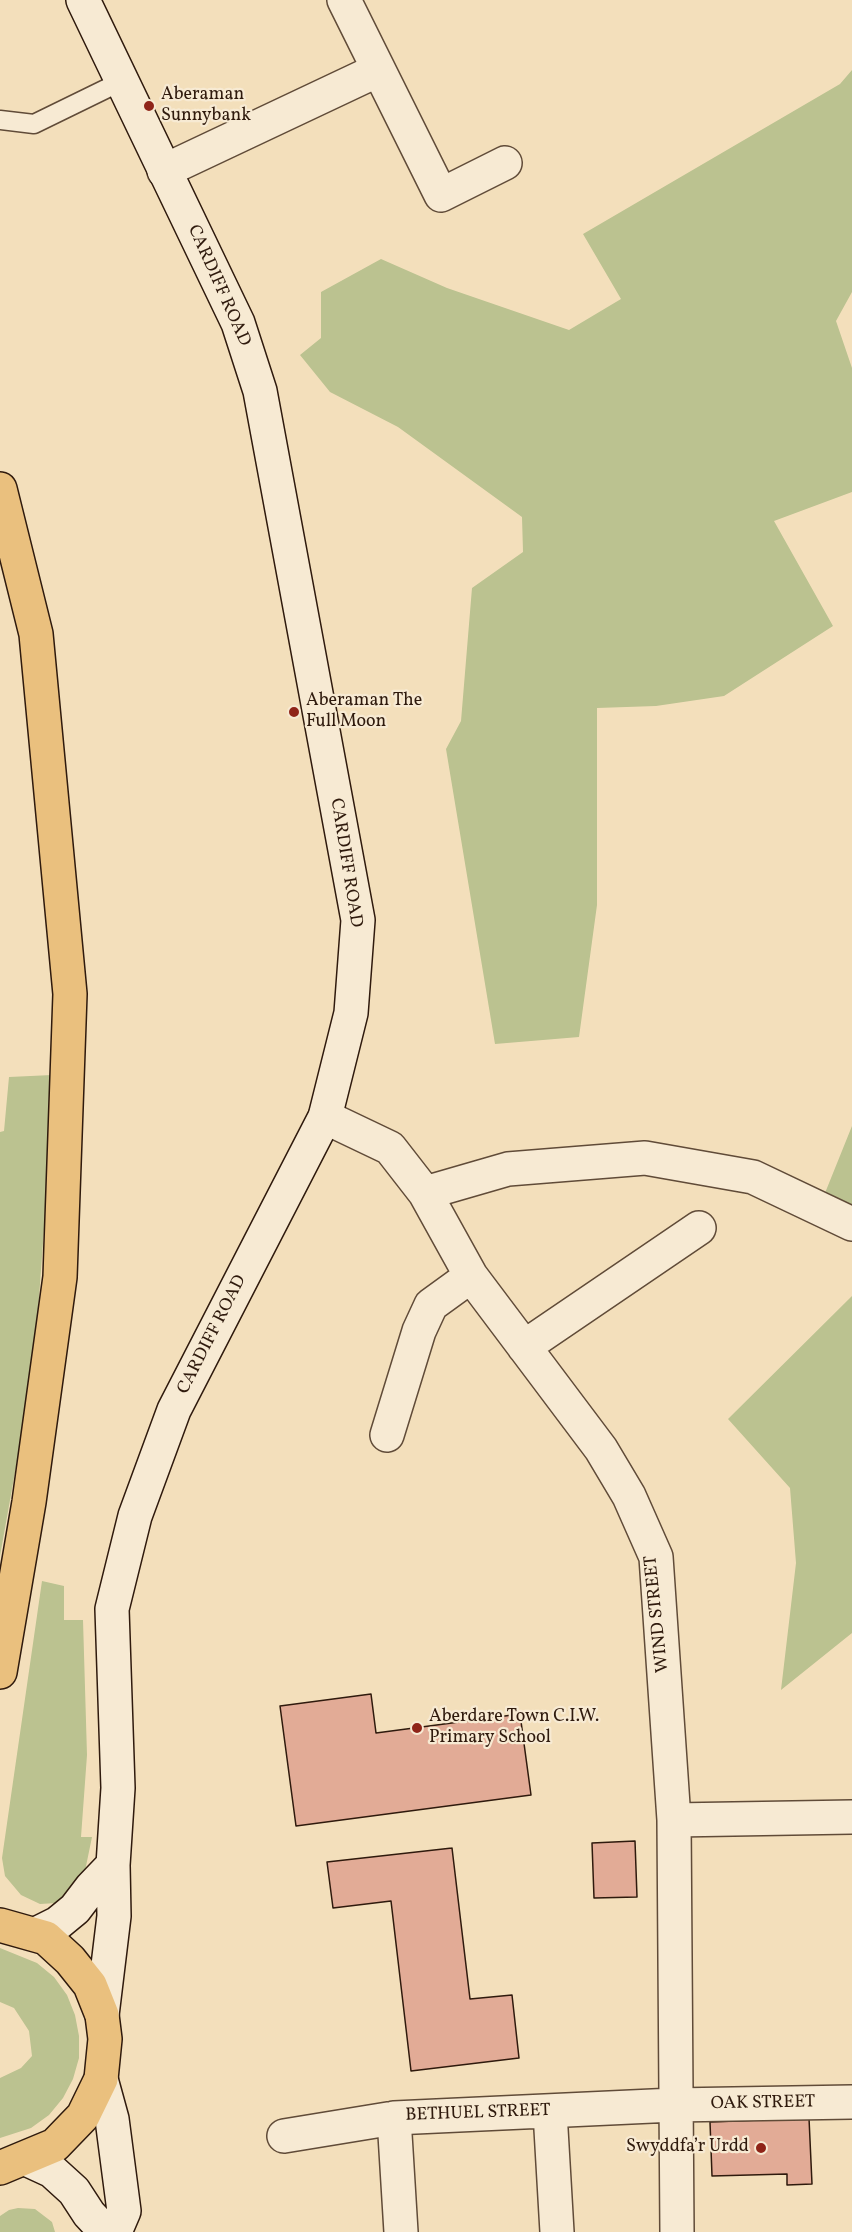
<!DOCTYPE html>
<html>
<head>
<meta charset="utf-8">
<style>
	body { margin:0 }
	canvas { display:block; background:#f3dfbb }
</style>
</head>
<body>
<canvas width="852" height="2232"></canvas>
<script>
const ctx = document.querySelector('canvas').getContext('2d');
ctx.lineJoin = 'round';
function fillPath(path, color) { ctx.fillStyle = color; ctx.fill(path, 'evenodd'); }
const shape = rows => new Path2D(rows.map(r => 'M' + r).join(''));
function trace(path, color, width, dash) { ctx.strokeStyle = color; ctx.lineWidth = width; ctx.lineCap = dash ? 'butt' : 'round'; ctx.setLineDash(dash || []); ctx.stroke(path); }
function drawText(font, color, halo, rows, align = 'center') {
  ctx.font = font + ' Vollkorn,serif'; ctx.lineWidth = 4.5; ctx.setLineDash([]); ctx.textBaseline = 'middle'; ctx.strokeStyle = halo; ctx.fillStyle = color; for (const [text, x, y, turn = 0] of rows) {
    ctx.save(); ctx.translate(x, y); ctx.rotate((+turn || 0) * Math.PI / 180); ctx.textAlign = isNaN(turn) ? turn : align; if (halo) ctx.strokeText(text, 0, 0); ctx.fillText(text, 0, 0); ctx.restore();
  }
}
fillPath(shape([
	[852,70,852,292,836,321,852,368,852,492,774,521,833,626,724,696,656,706,597,708,597,905,579,1037,495,1044,446,749,461,721,472,588,523,552,522,517,398,427,330,392,300,355,321,338,321,292,381,259,447,288,569,330,621,299,583,234,840,84],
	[52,1075,50,1147,34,1366,0,1556,0,1132,4,1131,9,1077],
	[852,1126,852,1208,825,1193],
	[852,1296,852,1633,781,1690,796,1563,790,1488,728,1419],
	[42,1581,64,1586,64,1620,83,1620,87,1755,81,1837,92,1837,85,1871,70,1893,57,1903,40,1904,21,1895,5,1876,2,1858],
	[0,1948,37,1963,54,1977,67,1995,75,2015,79,2036,79,2058,73,2079,63,2098,49,2115,31,2128,0,2138,0,2078,21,2068,32,2056,29,2031,14,2008,0,2002],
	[18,2208,35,2209,52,2222,55,2232,0,2232,0,2216,9,2210]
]), '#bbc290');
const building = shape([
	[371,1694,376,1733,520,1714,531,1795,296,1826,280,1706,371,1694],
	[635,1841,637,1897,594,1898,592,1843,635,1841],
	[452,1848,470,1999,512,1995,519,2058,411,2071,391,1901,333,1908,327,1862,452,1848],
	[809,2118,812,2184,787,2185,787,2174,712,2176,710,2122,809,2118]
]);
fillPath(building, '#e2ab96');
trace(building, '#2f1a0d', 1.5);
const service = shape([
	[0,120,34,124,120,82]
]);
const minor = shape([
	[344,0,441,195,505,163],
	[164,171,378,70],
	[325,1117,390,1148,425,1193,471,1276,601,1449,629,1496,656,1557,674,1820,677,2232],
	[425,1193,508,1169,645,1158,753,1177,852,1224],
	[524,1347,699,1228],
	[387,1435,419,1331,431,1305,471,1276],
	[674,1820,852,1817],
	[550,2112,557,2232],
	[394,2118,401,2232],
	[284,2136,394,2118,674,2105,852,2102]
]);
const secondary = shape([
	[83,0,238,323,260,391,358,920,351,1013,325,1117,174,1410,135,1516,112,1609,118,1788,113,1865,114,1916,102,2015],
	[36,1934,58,1923,75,1909,91,1888,113,1865],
	[101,2079,112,2119,124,2211,115,2232],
	[26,2159,52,2171,74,2191,89,2214,106,2232]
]);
const primary = shape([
	[0,489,36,634,70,994,60,1277,29,1502,0,1672],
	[0,1925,46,1938,70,1960,90,1985,102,2015,105,2039,101,2079,83,2116,55,2145,0,2168]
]);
trace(service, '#604b38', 21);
trace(minor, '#604b38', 36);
trace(secondary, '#2f1a0d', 36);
trace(primary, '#2f1a0d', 36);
trace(service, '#f7ead3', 18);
trace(minor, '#f7ead3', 33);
trace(secondary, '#f7ead3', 33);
trace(primary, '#eac07e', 33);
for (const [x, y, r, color] of [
	[149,106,6,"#8f2418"],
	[294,712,6,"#8f2418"],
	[417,1728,6,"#8f2418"],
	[761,2148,6,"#8f2418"]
]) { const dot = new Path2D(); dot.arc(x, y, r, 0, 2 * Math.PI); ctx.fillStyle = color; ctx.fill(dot); trace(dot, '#f7ead3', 2); }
drawText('18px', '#2f1a0d', '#f7ead3', [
	["Aberaman",161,96],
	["Sunnybank",161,117],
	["Aberaman The",306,702],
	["Full Moon",306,723],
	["Aberdare Town C.I.W.",429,1718],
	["Primary School",429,1739],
	["Swyddfa’r Urdd",749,2148,"right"]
], 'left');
drawText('18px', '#2f1a0d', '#f7ead3', [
	["CARDIFF ROAD",218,286,66],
	["CARDIFF ROAD",345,863,81],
	["CARDIFF ROAD",213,1335,-63],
	["WIND STREET",658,1614,-96],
	["OAK STREET",763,2104,-1],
	["BETHUEL STREET",478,2114,-2]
]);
</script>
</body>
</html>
